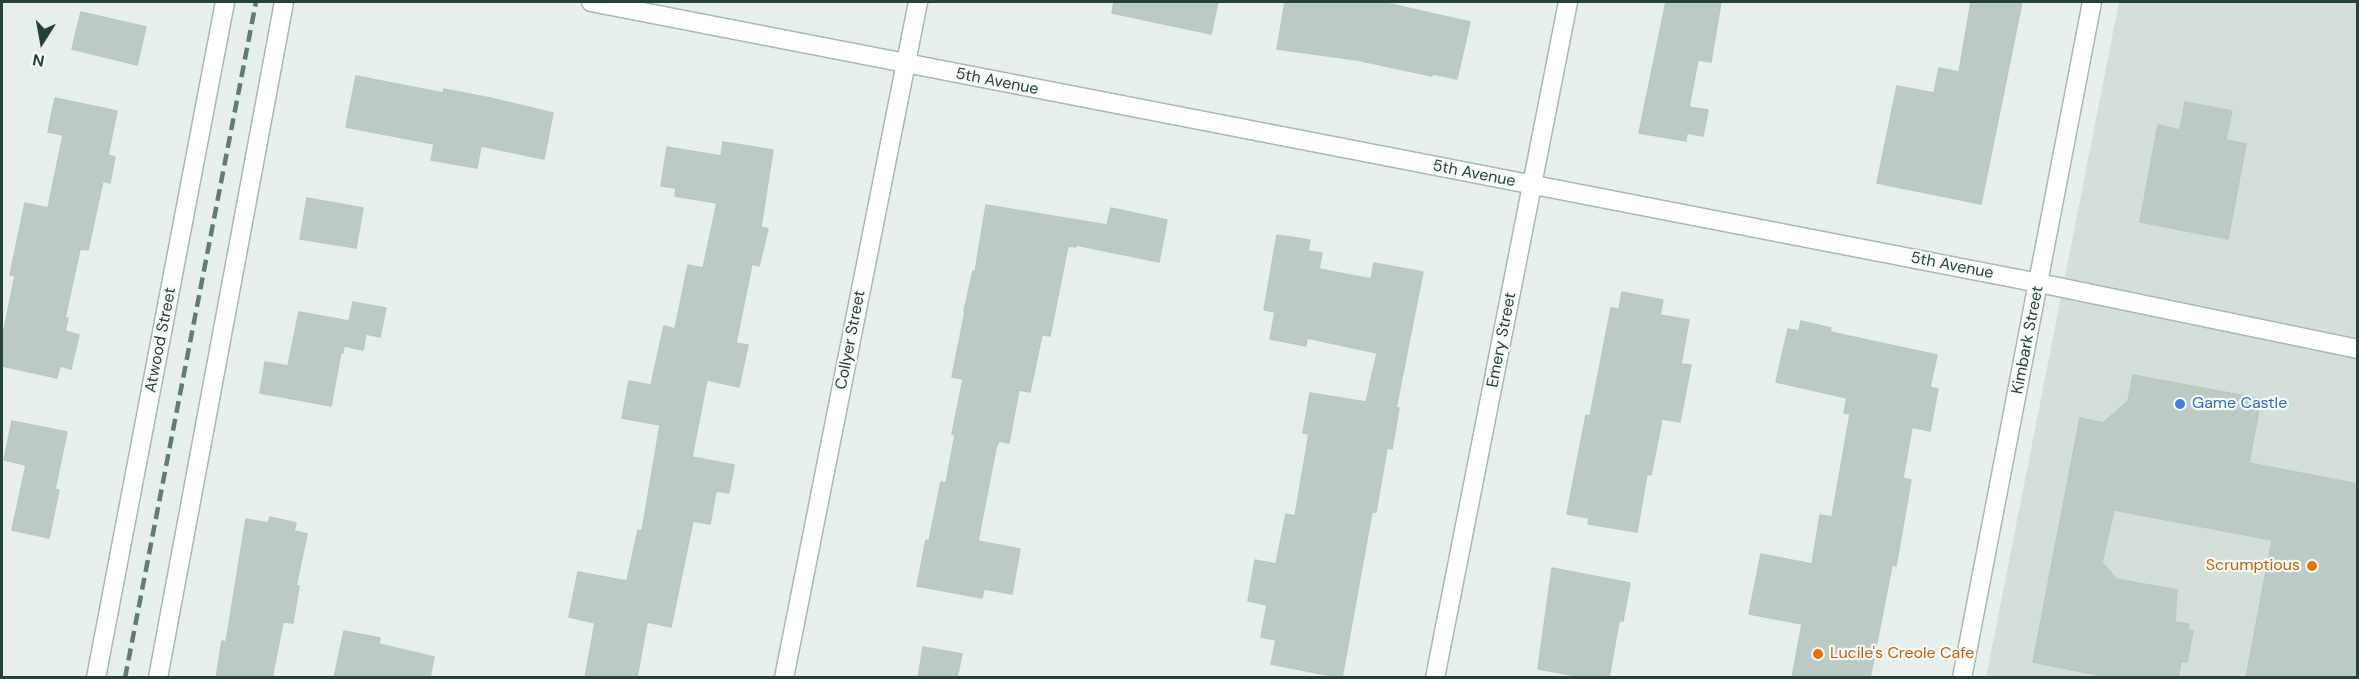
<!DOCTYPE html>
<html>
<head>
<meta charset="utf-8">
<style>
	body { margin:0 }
	#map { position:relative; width:2359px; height:679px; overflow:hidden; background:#e6efeb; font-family:"DM Sans",sans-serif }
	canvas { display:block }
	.frame { position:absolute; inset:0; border:3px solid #24423a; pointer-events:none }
	.north { position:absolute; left:12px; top:12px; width:60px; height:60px; -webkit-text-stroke:4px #f7fbf9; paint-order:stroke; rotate:191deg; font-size:16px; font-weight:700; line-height:24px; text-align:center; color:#24423a }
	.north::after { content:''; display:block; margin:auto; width:21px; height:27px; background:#24423a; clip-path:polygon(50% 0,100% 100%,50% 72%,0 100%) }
</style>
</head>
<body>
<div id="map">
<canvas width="2359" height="679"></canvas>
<div class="frame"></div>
<div class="north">N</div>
</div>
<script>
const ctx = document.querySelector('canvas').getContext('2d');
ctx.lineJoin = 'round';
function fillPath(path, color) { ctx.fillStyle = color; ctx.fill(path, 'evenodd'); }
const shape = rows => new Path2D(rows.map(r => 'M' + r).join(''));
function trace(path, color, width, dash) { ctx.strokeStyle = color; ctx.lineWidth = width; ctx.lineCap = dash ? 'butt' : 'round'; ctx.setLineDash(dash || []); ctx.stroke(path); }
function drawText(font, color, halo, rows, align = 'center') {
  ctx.font = font + ' "DM Sans",sans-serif'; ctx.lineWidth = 4.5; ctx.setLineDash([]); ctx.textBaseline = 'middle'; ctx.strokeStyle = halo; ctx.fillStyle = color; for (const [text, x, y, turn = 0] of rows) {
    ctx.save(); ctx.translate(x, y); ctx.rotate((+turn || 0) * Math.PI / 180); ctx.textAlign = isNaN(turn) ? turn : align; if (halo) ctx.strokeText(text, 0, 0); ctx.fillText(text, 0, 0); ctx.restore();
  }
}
fillPath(shape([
	[2119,2,2357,2,2357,677,1986,678]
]), '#d4dfda');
const building = shape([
	[1114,2,1218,2,1211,34,1112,13,1114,2],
	[1285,2,1381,2,1470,22,1457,79,1433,74,1432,76,1357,60,1277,49,1285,2],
	[1666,2,1721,2,1711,62,1698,60,1689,107,1708,110,1703,136,1687,133,1686,141,1639,133,1666,2],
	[1971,2,2022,2,1981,204,1877,183,1897,86,1934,93,1939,68,1959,72,1971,2],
	[81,12,146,27,137,65,72,49,81,12],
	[356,76,443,93,444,89,490,98,553,113,544,159,481,146,477,168,431,160,434,144,346,127,356,76],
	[55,98,117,111,108,155,115,157,110,183,103,181,88,250,80,249,65,318,68,318,65,331,79,335,71,369,60,366,57,378,2,366,2,340,15,276,10,275,25,203,48,208,63,135,48,132,55,98],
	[2185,102,2232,111,2226,140,2246,144,2228,239,2140,222,2158,125,2180,130,2185,102],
	[723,142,773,150,761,227,768,229,759,266,752,264,736,343,748,345,739,387,707,380,692,457,734,465,729,493,716,491,710,524,693,521,671,627,647,622,637,678,585,678,595,623,569,617,578,572,627,581,638,530,642,531,660,425,622,418,629,381,651,385,664,326,675,329,688,265,703,268,717,203,675,196,676,188,661,186,667,147,721,156,723,142],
	[307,198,363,208,356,248,300,239,307,198],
	[986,205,1107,225,1111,208,1167,220,1159,262,1076,245,1076,247,1068,246,1050,336,1042,335,1030,392,1019,390,1009,443,999,441,996,448,978,541,1020,549,1012,594,984,589,982,598,917,586,926,540,929,541,941,482,946,483,955,435,952,434,963,379,952,377,965,312,964,311,973,271,975,272,986,205],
	[1277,235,1310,240,1308,251,1322,253,1319,269,1371,279,1374,263,1423,272,1396,408,1399,408,1392,449,1387,448,1376,512,1372,512,1342,678,1271,664,1276,640,1261,637,1267,605,1248,601,1255,560,1276,564,1286,514,1295,516,1309,434,1303,433,1310,393,1366,402,1377,353,1307,338,1306,346,1270,339,1275,312,1264,310,1277,235],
	[1622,292,1663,300,1660,315,1689,320,1681,364,1691,365,1680,422,1662,419,1651,475,1647,474,1637,532,1588,524,1589,518,1567,514,1586,415,1590,416,1611,308,1619,309,1622,292],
	[353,302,386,308,380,337,366,334,363,350,344,346,343,353,341,352,331,406,260,393,265,362,288,366,299,312,349,321,353,302],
	[1801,321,1831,328,1830,332,1937,355,1930,387,1938,389,1930,431,1912,427,1903,478,1911,480,1896,566,1892,565,1870,678,1792,678,1802,624,1749,614,1761,554,1812,564,1820,515,1832,517,1850,414,1844,413,1847,398,1776,382,1788,329,1799,331,1801,321],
	[2133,375,2261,399,2249,463,2358,484,2358,678,2246,678,2272,540,2114,510,2102,562,2116,579,2177,590,2175,622,2189,624,2188,630,2193,631,2187,662,2181,661,2178,678,2112,678,2033,662,2080,418,2103,423,2128,401,2133,375],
	[12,421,67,432,55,489,59,490,49,538,12,530,26,465,4,460,12,421],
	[270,517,296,523,294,531,307,534,296,586,299,586,293,623,283,622,272,678,216,678,222,641,226,642,246,519,268,523,270,517],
	[1552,568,1630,583,1623,621,1619,621,1609,678,1588,678,1538,669,1552,568],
	[344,631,380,638,379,644,434,657,430,678,334,678,344,631],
	[923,647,962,654,957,678,918,678,923,647]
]);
fillPath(building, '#bbcac4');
trace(building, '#b8c9c2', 1.5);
const minor = shape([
	[591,2,2039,283,2358,349],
	[96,678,225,2],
	[158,678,284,2],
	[784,678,918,2],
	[1435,678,1568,2],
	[1962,678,2092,2]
]);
trace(minor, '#a8b8b2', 21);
trace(minor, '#fff', 18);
trace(shape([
	[125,678,256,2]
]), '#5f7d75', 4.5, [12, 6]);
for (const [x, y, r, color] of [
	[2180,404,6,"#3f7fe0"],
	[2312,566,6,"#e8710a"],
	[1818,654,6,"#e8710a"]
]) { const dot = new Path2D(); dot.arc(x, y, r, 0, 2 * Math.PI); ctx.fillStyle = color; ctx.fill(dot); trace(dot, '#f7fbf9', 2); }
drawText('16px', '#24423a', '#f7fbf9', [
	["5th Avenue",997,82,11],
	["5th Avenue",1474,174,11],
	["5th Avenue",1952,266,11],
	["Atwood Street",161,340,-79],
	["Collyer Street",851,340,-79],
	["Emery Street",1502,340,-79],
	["Kimbark Street",2028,340,-79]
]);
drawText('16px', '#366cbe', '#f7fbf9', [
	["Game Castle",2192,404]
], 'left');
drawText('16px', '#c56008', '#f7fbf9', [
	["Scrumptious",2300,566],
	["Lucile's Creole Cafe",1830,654,"left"]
], 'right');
</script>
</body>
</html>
